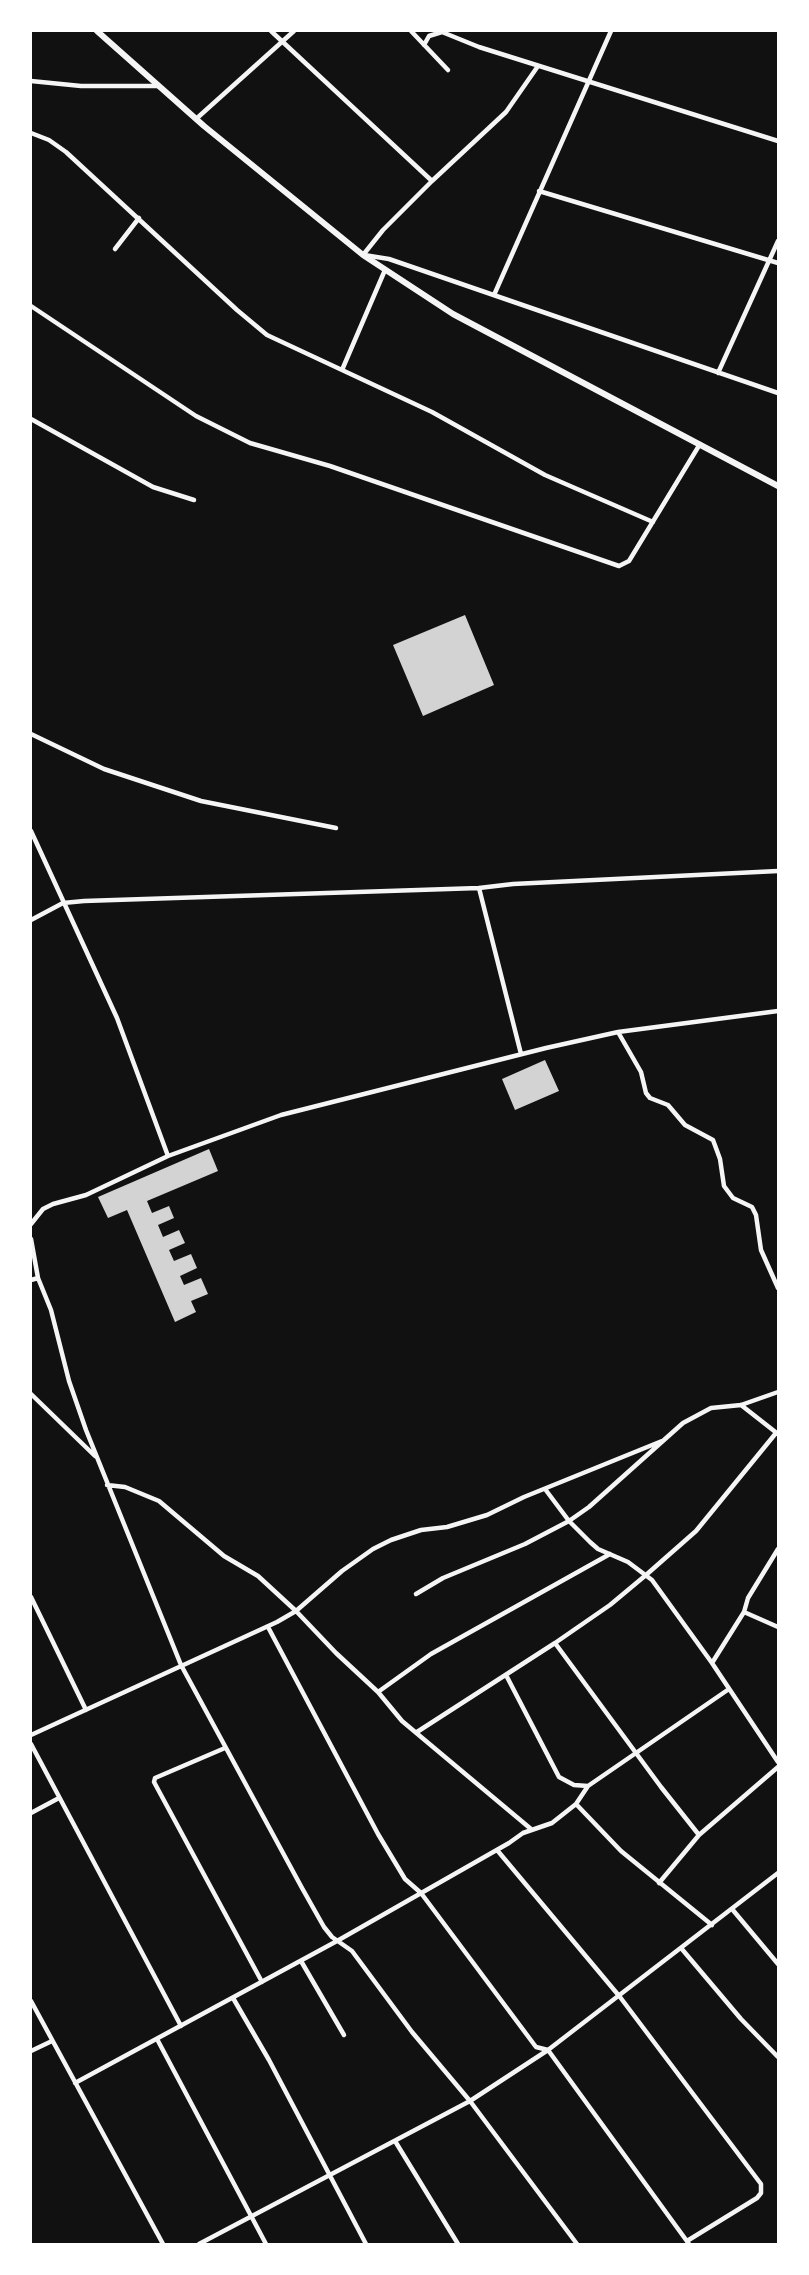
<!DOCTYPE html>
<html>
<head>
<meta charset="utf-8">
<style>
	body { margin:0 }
	#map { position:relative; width:809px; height:2275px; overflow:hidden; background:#111; font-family:"Archivo Narrow",sans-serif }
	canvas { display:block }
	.frame { position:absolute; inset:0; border:32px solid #fff; pointer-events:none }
</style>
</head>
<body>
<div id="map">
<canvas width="809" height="2275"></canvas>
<div class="frame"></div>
</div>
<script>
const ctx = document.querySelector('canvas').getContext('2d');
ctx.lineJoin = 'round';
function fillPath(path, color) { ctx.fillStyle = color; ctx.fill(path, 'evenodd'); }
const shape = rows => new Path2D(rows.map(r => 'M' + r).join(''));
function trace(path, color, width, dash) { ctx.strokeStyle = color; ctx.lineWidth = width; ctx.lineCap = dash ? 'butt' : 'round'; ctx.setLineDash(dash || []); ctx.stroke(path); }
fillPath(shape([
	[465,615,494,685,423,716,393,645],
	[545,1060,559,1091,515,1110,502,1079],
	[209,1149,218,1171,147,1201,152,1213,169,1206,174,1218,158,1225,163,1237,179,1230,185,1243,169,1250,174,1261,191,1254,197,1268,180,1276,184,1285,201,1278,208,1294,191,1301,196,1312,175,1322,127,1210,108,1218,98,1197]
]), '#d3d3d3');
trace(shape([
	[271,31,432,181],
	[411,31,448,70],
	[424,45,429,36,442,32,479,47,778,141],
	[31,81,81,86,158,86],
	[196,119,294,31],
	[31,133,49,140,66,152,237,310,267,335,432,412,545,475,653,522],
	[539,191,778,263],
	[115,249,139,218],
	[363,255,383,230,432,181,506,112,538,66],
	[364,255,389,259,778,393],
	[494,295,611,31],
	[31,306,196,416,250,443,330,466,619,566,629,561,700,444],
	[342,370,385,270],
	[718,373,778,241],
	[31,419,153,487,194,500],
	[31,734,104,769,201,801,336,828],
	[31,831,117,1018,168,1156],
	[479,888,521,1054],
	[31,920,63,903,84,901,479,888,513,884,778,871],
	[618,1032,641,1072,646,1093,650,1098,668,1105,685,1125,713,1140,720,1159,724,1186,733,1198,752,1207,756,1215,761,1250,778,1288],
	[31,1224,43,1209,53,1204,86,1195,168,1156,281,1115,546,1048,618,1032,778,1011],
	[31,1239,38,1278,31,1280],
	[38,1278,51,1310,69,1381,86,1430,181,1665,302,1888,324,1927,332,1937,352,1951,412,2032,470,2101,577,2244],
	[31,1394,95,1456],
	[741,1405,778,1434],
	[107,1485,125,1487,159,1501,224,1556,258,1576,296,1611,336,1653,378,1692,402,1721,531,1829],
	[545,1489,569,1521,590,1542,598,1549,628,1562,652,1580,712,1663,778,1762],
	[416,1594,443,1578,525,1544,569,1521,589,1507,683,1423,711,1408,741,1405,778,1392],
	[31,1597,86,1710],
	[744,1612,778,1627],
	[268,1627,378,1834,405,1879,421,1893,536,2047,548,2050,689,2244],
	[555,1643,661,1787,699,1835],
	[712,1663,744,1612,748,1598,778,1549],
	[506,1675,559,1777,574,1785,588,1786],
	[378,1692,431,1654,610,1554],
	[417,1732,555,1643,610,1605,646,1575,696,1531,776,1433],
	[31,1735,277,1622,296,1611,342,1571,373,1549,391,1540,421,1530,447,1527,487,1515,524,1497,662,1441],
	[31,1744,181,2026],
	[225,1748,155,1778,154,1782,262,1982],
	[576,1804,588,1786,729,1689],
	[31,1813,59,1798],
	[497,1850,620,1997,761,2184,761,2193,757,2198,687,2241],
	[659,1883,699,1835,778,1767],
	[732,1909,778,1964],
	[681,1948,741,2019,778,2057],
	[301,1961,344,2035],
	[233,1998,269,2060,366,2244],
	[31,2001,163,2244],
	[157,2039,266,2244],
	[31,2051,52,2041],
	[75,2083,337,1941,509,1843,523,1833,552,1823,576,1804,621,1851,712,1925],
	[395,2141,458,2244],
	[199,2244,470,2101,548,2050,778,1873]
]), '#f5f5f5', 4.5);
trace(shape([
	[97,31,204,126,363,255,453,314,778,486]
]), '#f5f5f5', 6);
</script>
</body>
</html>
